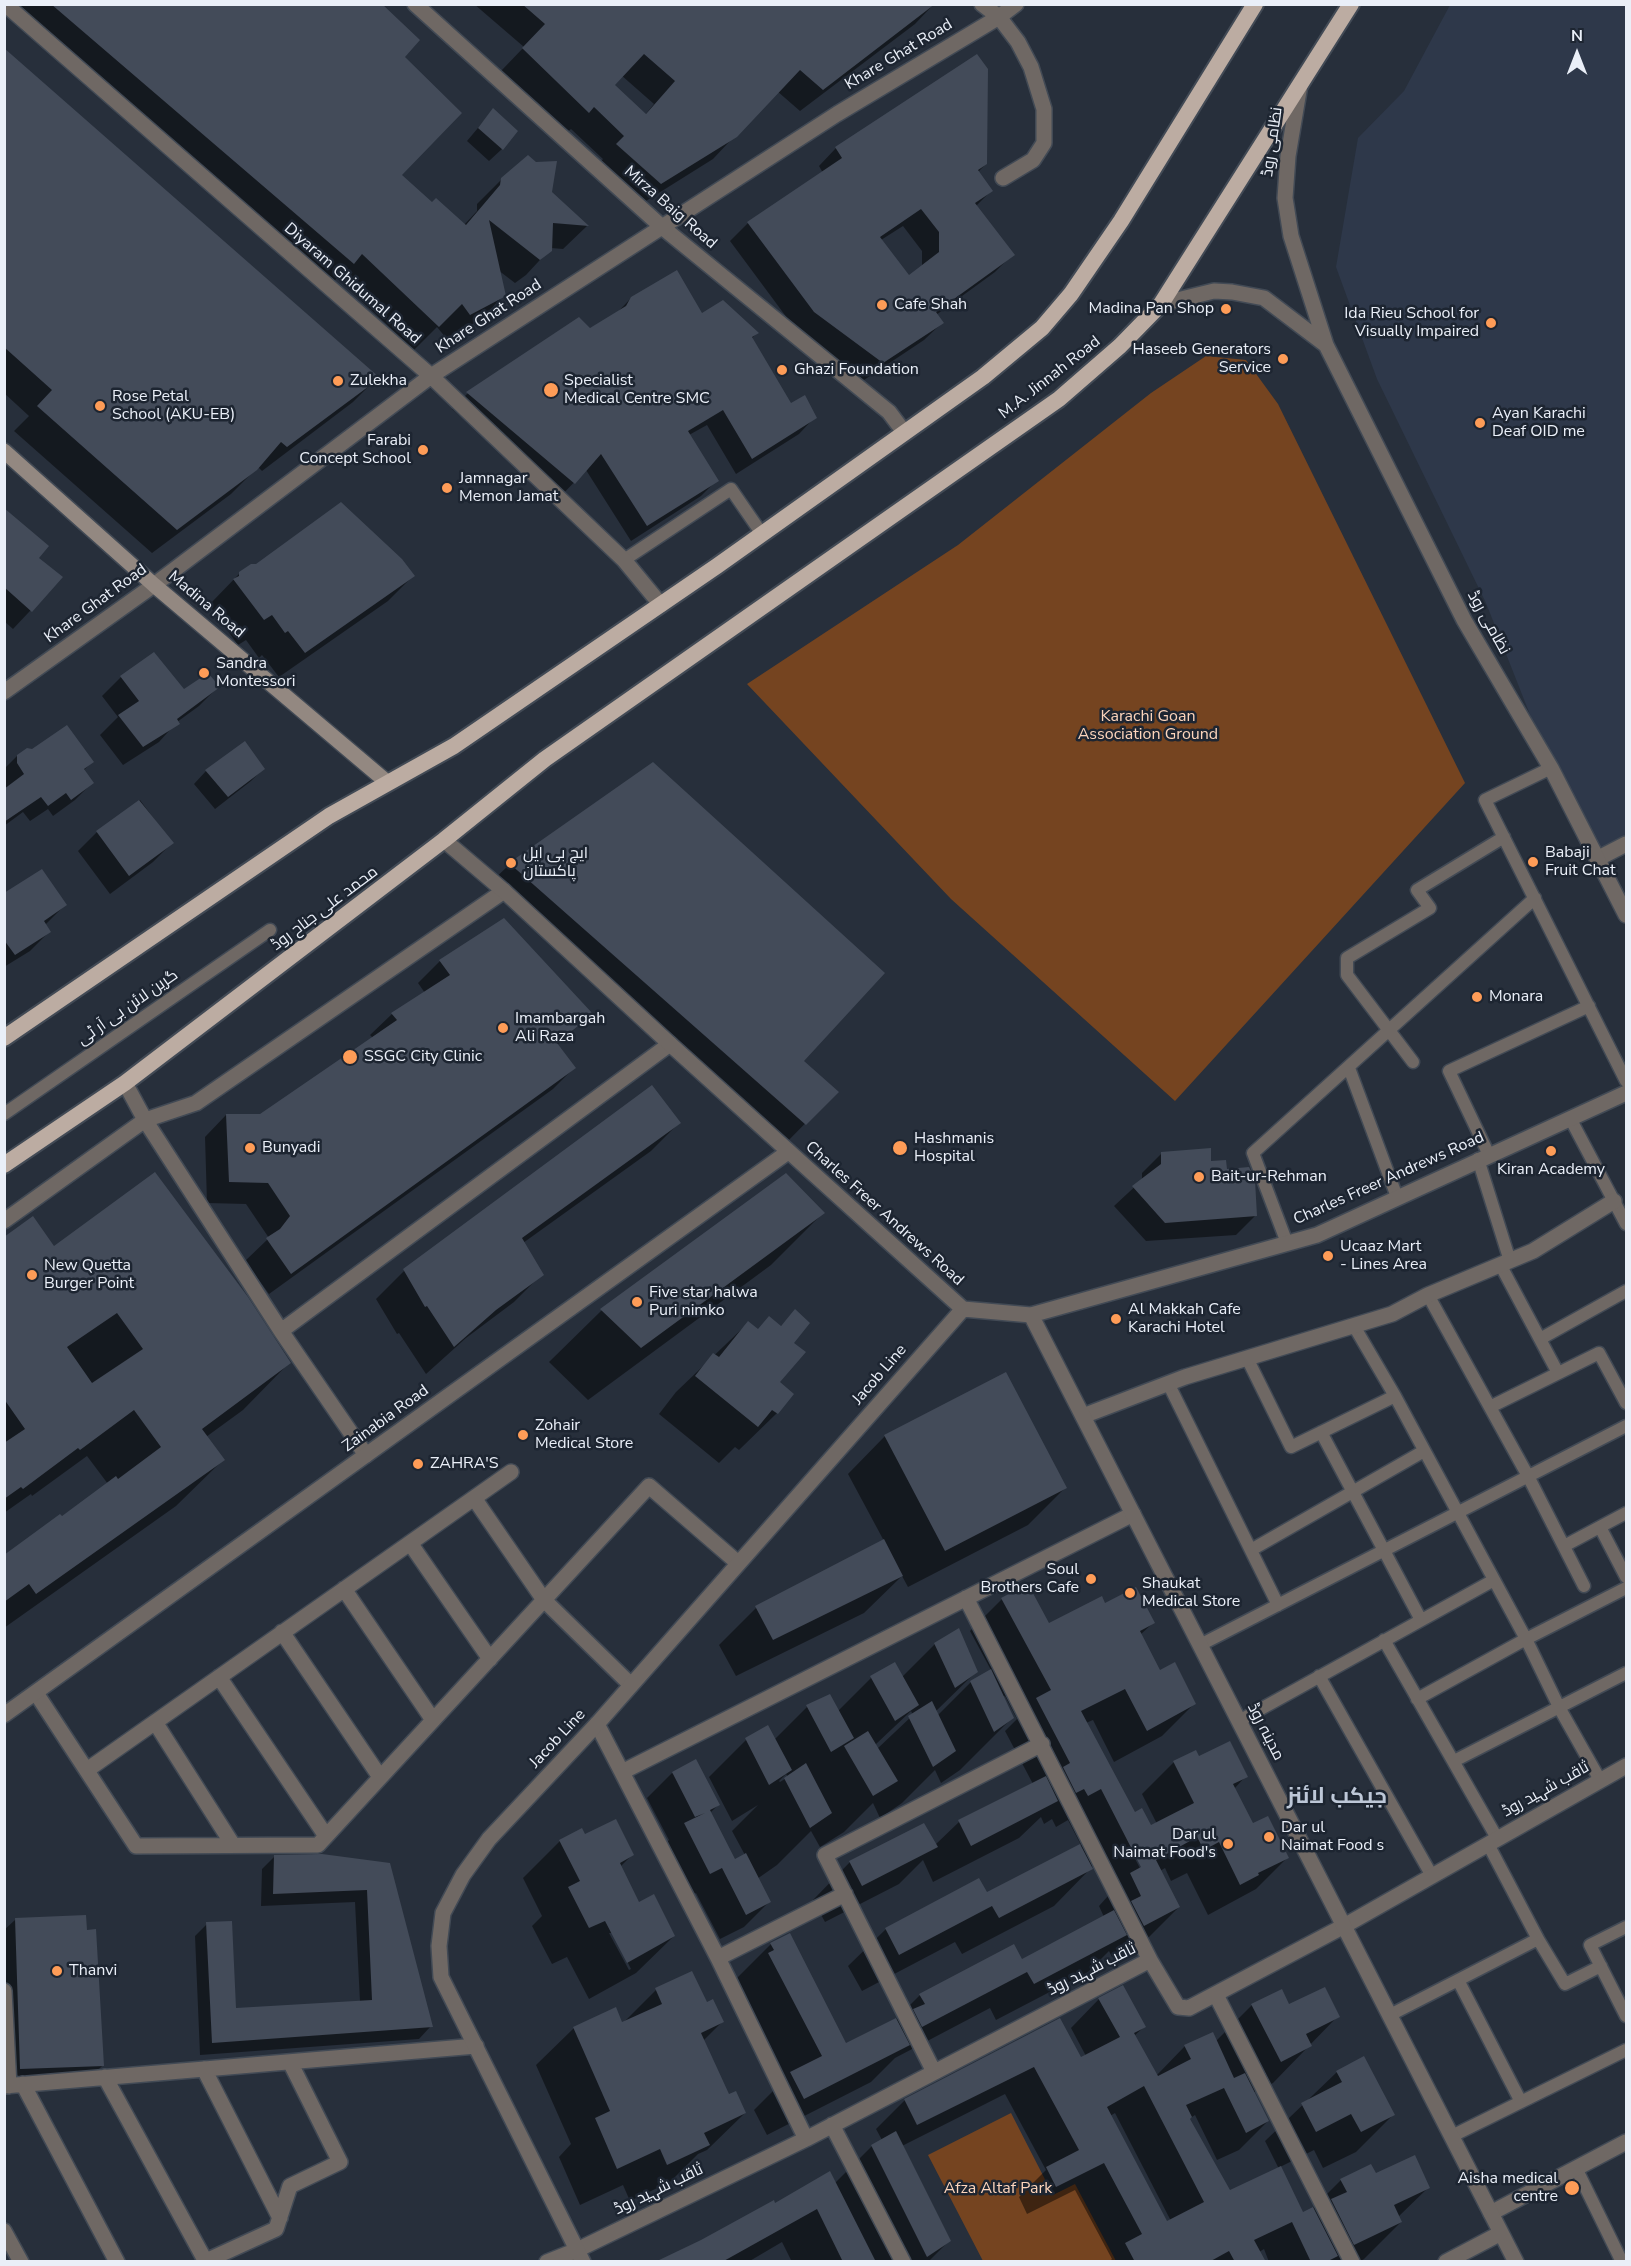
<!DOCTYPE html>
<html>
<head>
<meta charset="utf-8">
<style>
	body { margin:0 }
	#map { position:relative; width:1631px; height:2266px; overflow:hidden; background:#272f3b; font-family:"Nunito Sans",sans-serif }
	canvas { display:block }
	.frame { position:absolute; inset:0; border:6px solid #eaeff8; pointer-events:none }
	.north { position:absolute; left:1547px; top:24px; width:60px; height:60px; -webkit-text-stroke:4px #1d2531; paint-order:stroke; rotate:0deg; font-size:16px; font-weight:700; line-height:24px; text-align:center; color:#eaeff8 }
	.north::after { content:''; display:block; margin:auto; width:21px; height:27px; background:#eaeff8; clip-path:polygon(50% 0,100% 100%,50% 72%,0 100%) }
</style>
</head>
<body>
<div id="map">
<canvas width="1631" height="2266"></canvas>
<div class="frame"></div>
<div class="north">N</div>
</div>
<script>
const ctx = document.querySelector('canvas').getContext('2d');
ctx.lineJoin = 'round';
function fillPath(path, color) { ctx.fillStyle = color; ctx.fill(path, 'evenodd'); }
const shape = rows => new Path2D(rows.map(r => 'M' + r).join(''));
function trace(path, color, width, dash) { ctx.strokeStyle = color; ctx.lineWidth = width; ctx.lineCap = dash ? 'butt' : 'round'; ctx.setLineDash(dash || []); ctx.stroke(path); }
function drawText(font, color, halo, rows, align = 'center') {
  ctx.font = font + ' "Nunito Sans",Cairo,sans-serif'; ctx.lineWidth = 5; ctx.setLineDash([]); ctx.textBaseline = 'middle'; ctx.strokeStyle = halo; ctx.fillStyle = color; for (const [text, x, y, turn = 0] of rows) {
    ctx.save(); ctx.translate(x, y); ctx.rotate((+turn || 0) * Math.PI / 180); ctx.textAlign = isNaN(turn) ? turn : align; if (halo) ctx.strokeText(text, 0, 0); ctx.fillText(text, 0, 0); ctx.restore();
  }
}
fillPath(shape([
	[1450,5,1626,5,1626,845,1597,859,1551,768,1486,603,1377,379,1336,267,1358,138,1404,91]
]), '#2e384a');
fillPath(shape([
	[1206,356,1246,360,1278,404,1465,783,1175,1101,951,899,747,684,958,545,1151,393],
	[1011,2113,1053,2195,1075,2184,1116,2261,983,2261,928,2155]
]), '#754420');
fillPath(shape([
	[4,4,380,4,403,57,400,175,432,204,464,225,477,211,477,204,502,179,550,192,587,226,563,249,551,248,526,275,515,283,498,270,504,295,480,320,446,338,437,327,414,350,337,278,329,287],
	[474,4,934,4,915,24,800,111,777,91,713,159,638,206,595,168,603,159,571,129,565,134,501,71,524,47],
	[621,75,654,104,645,115,613,85],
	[4,50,377,378,353,402,262,471,258,467,231,494,152,553,14,431,29,416,4,393],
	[493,110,502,149,489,161,467,141],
	[836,148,986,164,978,172,991,191,976,206,1013,254,995,272,936,315,942,323,924,340,864,380,796,330,730,241,748,223,823,173,819,166],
	[903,226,922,251,922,267,909,277,881,240],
	[631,298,701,315,757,333,752,338,791,405,815,417,799,434,736,474,707,425,689,435,717,480,701,496,631,541,586,470,558,499,452,409,467,394,579,319,589,329,616,314],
	[4,510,37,558,61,578,13,629,4,621],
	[240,573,413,576,388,601,279,677,262,655,259,658,246,640,238,645,209,605],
	[121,677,184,691,218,687,199,706,177,722,159,742,123,765,100,735,118,717,102,696],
	[32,751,92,762,83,771,92,783,75,800,53,816,48,809,30,821,23,812,4,826,4,791,6,789,4,769,17,756],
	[653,764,802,1061,836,1092,784,1145,489,884,510,864],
	[263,769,251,781,215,809,194,784,206,771],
	[140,800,172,843,153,862,110,894,78,851,97,832],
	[4,895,65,905,45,925,49,932,30,951,4,967],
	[504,920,591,1014,557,1045,574,1068,553,1089,269,1294,245,1261,269,1238,246,1204,207,1203,205,1137,226,1115,261,1115,373,1038,370,1035,392,1014,425,993,418,983,440,961],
	[679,1123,651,1151,523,1243,542,1274,514,1302,466,1338,426,1374,399,1333,397,1334,376,1299,404,1271],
	[1161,1154,1210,1163,1226,1171,1255,1216,1236,1235,1146,1241,1114,1206,1142,1180,1142,1173],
	[786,1175,823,1213,771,1265,588,1400,549,1362,601,1311],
	[4,1238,54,1248,289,1363,243,1410,206,1437,223,1460,176,1506,4,1628,4,1557,108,1484,87,1456,32,1496,31,1494,4,1513],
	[795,1311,792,1343,778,1382,792,1394,777,1413,739,1450,735,1447,719,1463,659,1414,676,1392,748,1323,757,1330,780,1327],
	[885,1436,1065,1488,1028,1525,908,1587,902,1576,864,1613,736,1676,719,1645,756,1608,884,1541,848,1474],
	[1002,1599,1049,1625,1105,1605,1153,1623,1140,1635,1159,1672,1194,1704,1162,1736,1114,1762,1093,1720,1086,1723,1134,1814,1151,1827,1157,1824,1142,1794,1174,1762,1198,1758,1246,1776,1234,1789,1253,1825,1287,1858,1256,1889,1208,1915,1187,1873,1171,1881,1165,1868,1160,1871,1179,1907,1147,1939,1112,1957,1109,1951,1088,1972,996,2020,990,2008,895,2058,871,2082,767,2135,754,2110,780,2084,734,1981,771,1944,845,2045,895,2020,920,1995,1021,1961,1104,1917,1099,1906,1108,1896,1093,1866,1054,1906,962,1954,955,1942,862,1991,848,1966,886,1929,986,1894,1081,1845,1068,1820,1056,1827,1052,1819,1044,1824,1041,1817,1019,1838,933,1882,923,1860,899,1884,825,1922,813,1900,850,1862,935,1845,959,1822,1033,1784,1005,1731,1017,1719,1005,1696,1002,1697,1012,1718,960,1770,941,1783,935,1770,902,1803,880,1818,873,1803,844,1832,820,1847,811,1831,777,1865,757,1879,769,1902,744,1927,720,1939,696,1893,684,1899,659,1850,669,1840,647,1798,672,1773,718,1805,709,1814,734,1861,745,1855,732,1831,758,1805,732,1821,709,1777,746,1740,774,1740,807,1707,838,1711,871,1678,894,1664,902,1677,935,1644,976,1672,935,1712,937,1716,971,1682,991,1670,970,1631],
	[911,1711,913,1715,877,1749,875,1745],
	[786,1774,788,1777,780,1782,779,1781],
	[1130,1849,1134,1849,1146,1873,1143,1874],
	[584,1837,632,1855,620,1867,639,1904,674,1936,636,1973,589,1999,567,1957,552,1964,532,1926,542,1916,523,1878,560,1841],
	[609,1933,613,1933,631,1969,629,1970],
	[275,1856,389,1864,431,2026,419,2039,200,2055,195,1936,207,1924,234,2010,360,2002,355,1902,261,1906,262,1869],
	[15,1920,86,1932,103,2065,90,2078,8,2081,4,1930],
	[656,1990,706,2004,722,2022,703,2041,728,2096,745,2113,707,2150,698,2154,670,2182,630,2201,623,2185,580,2205,559,2157,571,2144,536,2065,574,2028,622,2024],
	[1099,1999,1144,2027,1134,2036,1156,2076,1185,2046,1215,2042,1252,2005,1289,2006,1338,2016,1273,2083,1253,2093,1268,2121,1239,2150,1217,2160,1195,2115,1189,2119,1229,2192,1279,2169,1265,2141,1337,2072,1393,2115,1356,2152,1323,2168,1314,2150,1280,2167,1302,2214,1311,2210,1341,2180,1375,2175,1429,2187,1398,2217,1401,2222,1364,2259,1359,2262,1269,2262,1264,2249,1259,2252,1264,2262,1109,2262,1112,2259,1075,2190,1027,2214,1019,2197,1046,2170,1005,2094,902,2146,949,2241,928,2262,792,2262,782,2242,748,2262,669,2262,775,2205,835,2183,872,2146,882,2140,876,2129,905,2100,1060,2020,1081,2059,1086,2056,1071,2028],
	[1115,2113,1171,2221,1166,2224,1110,2116]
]), '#0007');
fillPath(shape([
	[51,4,382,4,420,40,405,57,462,113,402,175,432,202,436,198,466,225,500,185,501,178,528,155,536,162,557,161,552,192,589,226,553,223,552,251,540,260,489,220,506,296,470,315,462,304,439,327,362,254,354,264],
	[522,4,935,4,823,90,800,70,737,137,661,184,616,144,624,136,594,107,589,113,522,48,545,24],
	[644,54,675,81,646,114,615,85],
	[4,48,380,378,287,447,281,442,257,470,177,530,37,406,52,390,4,347],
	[977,54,988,69,987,164,978,170,993,191,975,203,1015,255,936,312,944,323,883,363,814,312,747,222,842,158,835,147],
	[921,209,939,232,939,252,909,275,880,237],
	[493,108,518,131,503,150,478,128],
	[677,270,702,313,723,300,759,333,752,337,791,403,805,395,817,418,752,459,723,410,688,431,719,481,647,526,601,454,575,484,466,392,579,317,590,328,626,306,631,297],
	[341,502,402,559,415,576,305,653,288,631,285,633,272,615,264,620,233,579,239,576,239,572,251,564,256,564],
	[4,508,49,546,39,558,63,577,32,612,4,587],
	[154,652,184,689,208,673,220,687,177,719,180,724,143,747,118,715,139,701,120,676],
	[67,725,94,762,84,769,94,783,71,800,66,793,48,806,41,797,4,822,4,789,24,774,17,763,17,755,27,748,32,749],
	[245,741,265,769,228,797,205,770],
	[653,762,885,973,804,1061,839,1092,806,1125,509,863],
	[139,800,174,843,129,876,96,831],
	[42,869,67,905,44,921,51,932,15,955,4,940,4,893],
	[504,918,593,1014,557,1043,576,1068,291,1274,266,1238,280,1229,290,1216,268,1183,229,1182,226,1114,260,1114,397,1020,391,1013,450,975,439,960],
	[652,1085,681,1123,522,1238,544,1275,496,1310,454,1347,427,1306,425,1307,403,1269],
	[1211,1148,1211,1161,1226,1160,1227,1169,1249,1167,1255,1180,1257,1216,1165,1223,1132,1186,1161,1164,1161,1152],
	[155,1172,248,1297,291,1363,202,1429,225,1460,36,1594,29,1584,4,1602,4,1555,60,1514,62,1516,116,1476,118,1479,161,1447,134,1410,80,1450,78,1448,23,1489,21,1487,4,1499,4,1443,25,1429,4,1399,4,1237,33,1216,54,1246],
	[117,1313,143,1349,92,1383,67,1347],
	[786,1173,825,1213,641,1348,600,1309],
	[795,1309,810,1323,794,1343,806,1352,780,1382,794,1394,778,1414,772,1410,758,1427,695,1376,713,1353,719,1357,748,1321,758,1329,769,1316,781,1326],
	[1006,1372,1067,1488,945,1551,884,1435],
	[884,1539,903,1576,773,1640,755,1606],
	[1028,1584,1049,1623,1102,1596,1105,1603,1136,1587,1155,1623,1140,1631,1160,1670,1175,1662,1196,1704,1147,1731,1125,1689,1081,1711,1135,1812,1142,1808,1151,1825,1194,1803,1173,1761,1196,1750,1199,1756,1230,1741,1248,1777,1233,1784,1253,1823,1268,1816,1289,1858,1258,1873,1259,1875,1240,1885,1219,1842,1204,1850,1197,1837,1156,1860,1180,1907,1144,1926,1131,1901,1141,1896,1130,1873,1141,1867,1101,1789,1088,1796,1084,1789,1076,1793,1063,1767,1070,1763,1036,1698,1051,1690,1001,1598],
	[959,1628,978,1672,955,1688,934,1643],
	[895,1662,919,1705,895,1721,870,1676],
	[991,1669,1014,1718,994,1732,970,1681],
	[830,1694,854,1738,831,1752,806,1705],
	[932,1701,956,1751,933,1767,908,1716],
	[768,1725,792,1770,769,1785,745,1738],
	[868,1731,898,1781,873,1796,844,1746],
	[696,1759,720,1805,710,1810,735,1859,746,1853,771,1902,746,1915,722,1868,710,1874,684,1823,705,1813,695,1817,672,1772],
	[806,1763,832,1813,810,1828,784,1778],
	[1046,1776,1058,1801,971,1846,958,1820],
	[616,1819,634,1855,620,1863,639,1902,654,1894,675,1936,627,1963,605,1921,589,1928,568,1887,580,1881,559,1840,582,1828,585,1834],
	[924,1823,938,1847,862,1886,849,1861],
	[1080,1844,1093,1869,999,1918,992,1906,899,1955,885,1928,979,1878,987,1892],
	[322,1854,390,1863,433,2027,212,2043,206,1922,232,1921,236,2008,372,2000,367,1890,273,1894,274,1855],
	[1114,1910,1127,1935,1034,1984,1027,1972,922,2027,913,2009,925,2004,919,1994,1014,1944,1022,1959],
	[86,1915,87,1930,96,1929,104,2066,20,2069,15,1918],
	[790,1933,846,2043,896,2018,910,2045,804,2099,790,2072,822,2056,768,1953,774,1950,770,1943],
	[692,1971,707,2002,713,1999,724,2022,701,2033,729,2094,736,2091,746,2113,704,2133,710,2145,667,2165,660,2149,617,2169,595,2118,610,2111,573,2027,616,2007,622,2022,662,2004,655,1988],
	[1123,1985,1146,2027,1134,2033,1158,2076,1191,2059,1184,2045,1213,2032,1234,2078,1245,2073,1269,2121,1246,2133,1224,2088,1186,2105,1192,2117,1190,2119,1230,2190,1281,2166,1303,2212,1313,2207,1338,2256,1326,2262,1311,2262,1292,2222,1254,2240,1266,2262,1235,2262,1229,2251,1209,2262,1135,2262,1125,2243,1142,2234,1104,2163,1056,2187,1046,2167,1079,2150,1034,2067,917,2125,904,2099,1060,2018,1081,2057,1120,2037,1098,1998],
	[1144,2086,1204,2202,1167,2221,1107,2107],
	[1325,1987,1340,2017,1306,2034,1312,2046,1281,2062,1251,2004,1282,1989,1289,2004],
	[1364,2056,1395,2115,1361,2132,1351,2114,1316,2132,1301,2103,1342,2082,1336,2071],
	[896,2131,951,2241,927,2257,871,2145],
	[1415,2155,1430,2188,1394,2205,1402,2222,1354,2245,1331,2199,1347,2192,1340,2179,1371,2164,1376,2173],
	[830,2171,876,2262,843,2262,817,2209,722,2262,655,2262,701,2240,774,2200,775,2203]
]), '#434b59');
const service = shape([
	[624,560,731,489,762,534],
	[1551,768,1485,800,1626,1081],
	[1413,1062,1347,975,1347,958,1430,908,1417,890,1504,837],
	[1349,1068,1397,1197],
	[4,1114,270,930],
	[1570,1118,1626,1224],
	[1489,1155,1449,1071,1589,1006],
	[1478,1159,1510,1261],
	[1287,1243,1253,1153,1535,898],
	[1501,1266,1558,1373],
	[1428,1295,1528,1476,1584,1586],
	[1354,1326,1395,1396,1526,1639,1560,1709,1600,1780],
	[1540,1339,1626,1291],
	[1247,1358,1291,1447,1395,1396],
	[1168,1383,1278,1605],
	[1490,1407,1599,1353,1626,1403],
	[1321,1432,1421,1620],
	[1600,1527,1626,1577],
	[1564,1546,1626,1513],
	[1251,1550,1424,1451],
	[1384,1640,1497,1838],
	[1200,1645,1626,1426],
	[1319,1676,1432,1876],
	[1417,1699,1526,1639,1626,1588],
	[1239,1721,1494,1580],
	[1454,1761,1626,1673],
	[1626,1927,1590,1945,1626,2016],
	[1538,1939,1565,1984,1601,1966],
	[1458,1980,1521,2102],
	[1390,2015,1538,1939,1488,1844],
	[1452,2136,1626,2050],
	[1576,2168,1622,2262]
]);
const minor = shape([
	[5,4,431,376,624,560,661,605],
	[415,4,662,227,889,412,904,432],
	[982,4,999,17,1018,42,1031,67,1044,109,1044,143,1033,160,1003,178],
	[4,692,154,585,431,376,837,114,999,17,1016,4],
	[1597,859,1626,844],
	[125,1083,145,1120,281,1331,366,1455],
	[4,1221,145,1120,196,1103,504,891],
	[281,1331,670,1044],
	[1083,1416,1185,1377,1392,1314,1428,1295,1533,1251,1614,1201],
	[474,1498,544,1600,631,1685],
	[410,1543,490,1659],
	[344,1589,433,1720],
	[966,1598,1150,1960],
	[282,1632,380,1777],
	[219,1677,326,1836],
	[36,1693,136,1846,318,1845,649,1486,738,1563],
	[155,1722,233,1845],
	[597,1724,718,1958,806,2139],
	[87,1770,511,1472],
	[622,1772,1133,1514],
	[718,1958,845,1894],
	[4,1991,9,2086],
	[1216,1995,1352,2262],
	[204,2069,280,2218],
	[934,2072,825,1855,1042,1744],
	[105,2077,206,2262],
	[23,2084,117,2262],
	[4,2086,476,2046],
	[832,2125,903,2262],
	[1491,2213,1626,2142],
	[4,2231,21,2262],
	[577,2250,806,2139,1150,1960,1178,2007,1189,2008,1344,1926,1626,1766],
	[206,2261,276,2229,290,2186,340,2162,290,2062]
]);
const tertiary = shape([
	[1300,85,1288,156,1285,198,1291,236,1326,345,1464,620,1551,768,1626,915],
	[1161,304,1214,291,1232,292,1264,298,1326,345],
	[444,840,504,891,670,1044,963,1309,1031,1315,1317,1235,1626,1093],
	[1031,1315,1516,2262],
	[4,1715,788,1152],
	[547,2262,577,2250],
	[583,2262,441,1977,439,1946,443,1913,463,1875,489,1839,597,1724,963,1309],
	[1446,2262,1501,2233]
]);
const secondary = shape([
	[4,451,154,585,388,783]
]);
const trunk = shape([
	[4,1038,329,816,454,746,717,566,983,377,1042,328,1071,294,1121,221,1255,4],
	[4,1165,125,1083,444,840,545,759,1059,399,1120,346,1161,304,1351,4]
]);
trace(service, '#424a55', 15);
trace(minor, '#424a55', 18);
trace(tertiary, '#424a55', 18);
trace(secondary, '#424a55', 18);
trace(trunk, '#424a55', 20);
trace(service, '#6f6864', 12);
trace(minor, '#6f6864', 15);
trace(tertiary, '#6f6864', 15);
trace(secondary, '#938881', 15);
trace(trunk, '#bcaca2', 16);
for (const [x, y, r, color] of [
	[882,305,6,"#fe9c57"],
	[1226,309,6,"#fe9c57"],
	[1491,323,6,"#fe9c57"],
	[1283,359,6,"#fe9c57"],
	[782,370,6,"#fe9c57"],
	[338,381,6,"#fe9c57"],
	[551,390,8,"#fe9c57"],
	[100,406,6,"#fe9c57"],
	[1480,423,6,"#fe9c57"],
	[423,450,6,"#fe9c57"],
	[447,488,6,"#fe9c57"],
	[204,673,6,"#fe9c57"],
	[1533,862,6,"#fe9c57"],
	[511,863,6,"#fe9c57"],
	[1477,997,6,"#fe9c57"],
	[503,1028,6,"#fe9c57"],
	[350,1057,8,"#fe9c57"],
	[250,1148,6,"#fe9c57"],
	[900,1148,8,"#fe9c57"],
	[1551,1151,6,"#fe9c57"],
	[1199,1177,6,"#fe9c57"],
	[1328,1256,6,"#fe9c57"],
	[32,1275,6,"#fe9c57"],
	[637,1302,6,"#fe9c57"],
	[1116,1319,6,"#fe9c57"],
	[523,1435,6,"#fe9c57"],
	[418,1464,6,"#fe9c57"],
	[1091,1579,6,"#fe9c57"],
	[1130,1593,6,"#fe9c57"],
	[1269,1837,6,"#fe9c57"],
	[1228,1844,6,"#fe9c57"],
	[57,1971,6,"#fe9c57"],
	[1572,2188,8,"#fe9c57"]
]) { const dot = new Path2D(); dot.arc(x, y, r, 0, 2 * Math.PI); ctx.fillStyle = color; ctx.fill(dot); trace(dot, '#1d2531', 2); }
drawText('16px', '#eaeff8', '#1d2531', [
	["Khare Ghat Road",899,55,-31],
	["نظامی روڈ",1273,142,-82],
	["Mirza Baig Road",670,208,41],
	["Diyaram Ghidumal Road",352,284,41],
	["Khare Ghat Road",489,317,-33],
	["M.A. Jinnah Road",1050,378,-38],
	["Khare Ghat Road",96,604,-36],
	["Madina Road",206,605,40],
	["نظامی روڈ",1488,623,61],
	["محمد علی جناح روڈ",325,909,-37],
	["گرین لائن بی آر ٹی",128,1008,-35],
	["Charles Freer Andrews Road",1389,1179,-24],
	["Charles Freer Andrews Road",884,1214,42],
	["Jacob Line",880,1375,-49],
	["Zainabia Road",386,1419,-36],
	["مدینہ روڈ",1265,1732,63],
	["Jacob Line",558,1739,-47],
	["ثاقب شہید روڈ",1546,1790,-29],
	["ثاقب شہید روڈ",1092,1970,-27],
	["ثاقب شہید روڈ",659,2190,-26]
]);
drawText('16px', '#eaeff8', '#1d2531', [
	["Cafe Shah",894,305],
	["Madina Pan Shop",1214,309,"right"],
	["Ida Rieu School for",1479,314,"right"],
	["Visually Impaired",1479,332,"right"],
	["Haseeb Generators",1271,350,"right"],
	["Service",1271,368,"right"],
	["Ghazi Foundation",794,370],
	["Zulekha",350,381],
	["Specialist",564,381],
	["Medical Centre SMC",564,399],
	["Rose Petal",112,397],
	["School (AKU-EB)",112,415],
	["Ayan Karachi",1492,414],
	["Deaf OID me",1492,432],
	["Farabi",411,441,"right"],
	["Concept School",411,459,"right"],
	["Jamnagar",459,479],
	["Memon Jamat",459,497],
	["Sandra",216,664],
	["Montessori",216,682],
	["Babaji",1545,853],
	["Fruit Chat",1545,871],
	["ایچ بی ایل",523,854],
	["پاکستان",523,872],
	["Monara",1489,997],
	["Imambargah",515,1019],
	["Ali Raza",515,1037],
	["SSGC City Clinic",364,1057],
	["Hashmanis",914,1139],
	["Hospital",914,1157],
	["Bunyadi",262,1148],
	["Kiran Academy",1551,1170,"center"],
	["Bait-ur-Rehman",1211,1177],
	["Ucaaz Mart",1340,1247],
	["- Lines Area",1340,1265],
	["New Quetta",44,1266],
	["Burger Point",44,1284],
	["Five star halwa",649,1293],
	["Puri nimko",649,1311],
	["Al Makkah Cafe",1128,1310],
	["Karachi Hotel",1128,1328],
	["Zohair",535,1426],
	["Medical Store",535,1444],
	["ZAHRA'S",430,1464],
	["Soul",1079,1570,"right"],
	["Brothers Cafe",1079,1588,"right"],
	["Shaukat",1142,1584],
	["Medical Store",1142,1602],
	["Dar ul",1281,1828],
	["Naimat Food s",1281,1846],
	["Dar ul",1216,1835,"right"],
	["Naimat Food's",1216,1853,"right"],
	["Thanvi",69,1971],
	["Aisha medical",1558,2179,"right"],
	["centre",1558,2197,"right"]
], 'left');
drawText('16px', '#fdd5bc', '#1d2531', [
	["Karachi Goan",1148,717],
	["Association Ground",1148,735],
	["Afza Altaf Park",998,2189]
]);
drawText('bold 22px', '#bdc7d7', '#1d2531', [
	["جیکب لائنز",1337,1798]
]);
</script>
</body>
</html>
